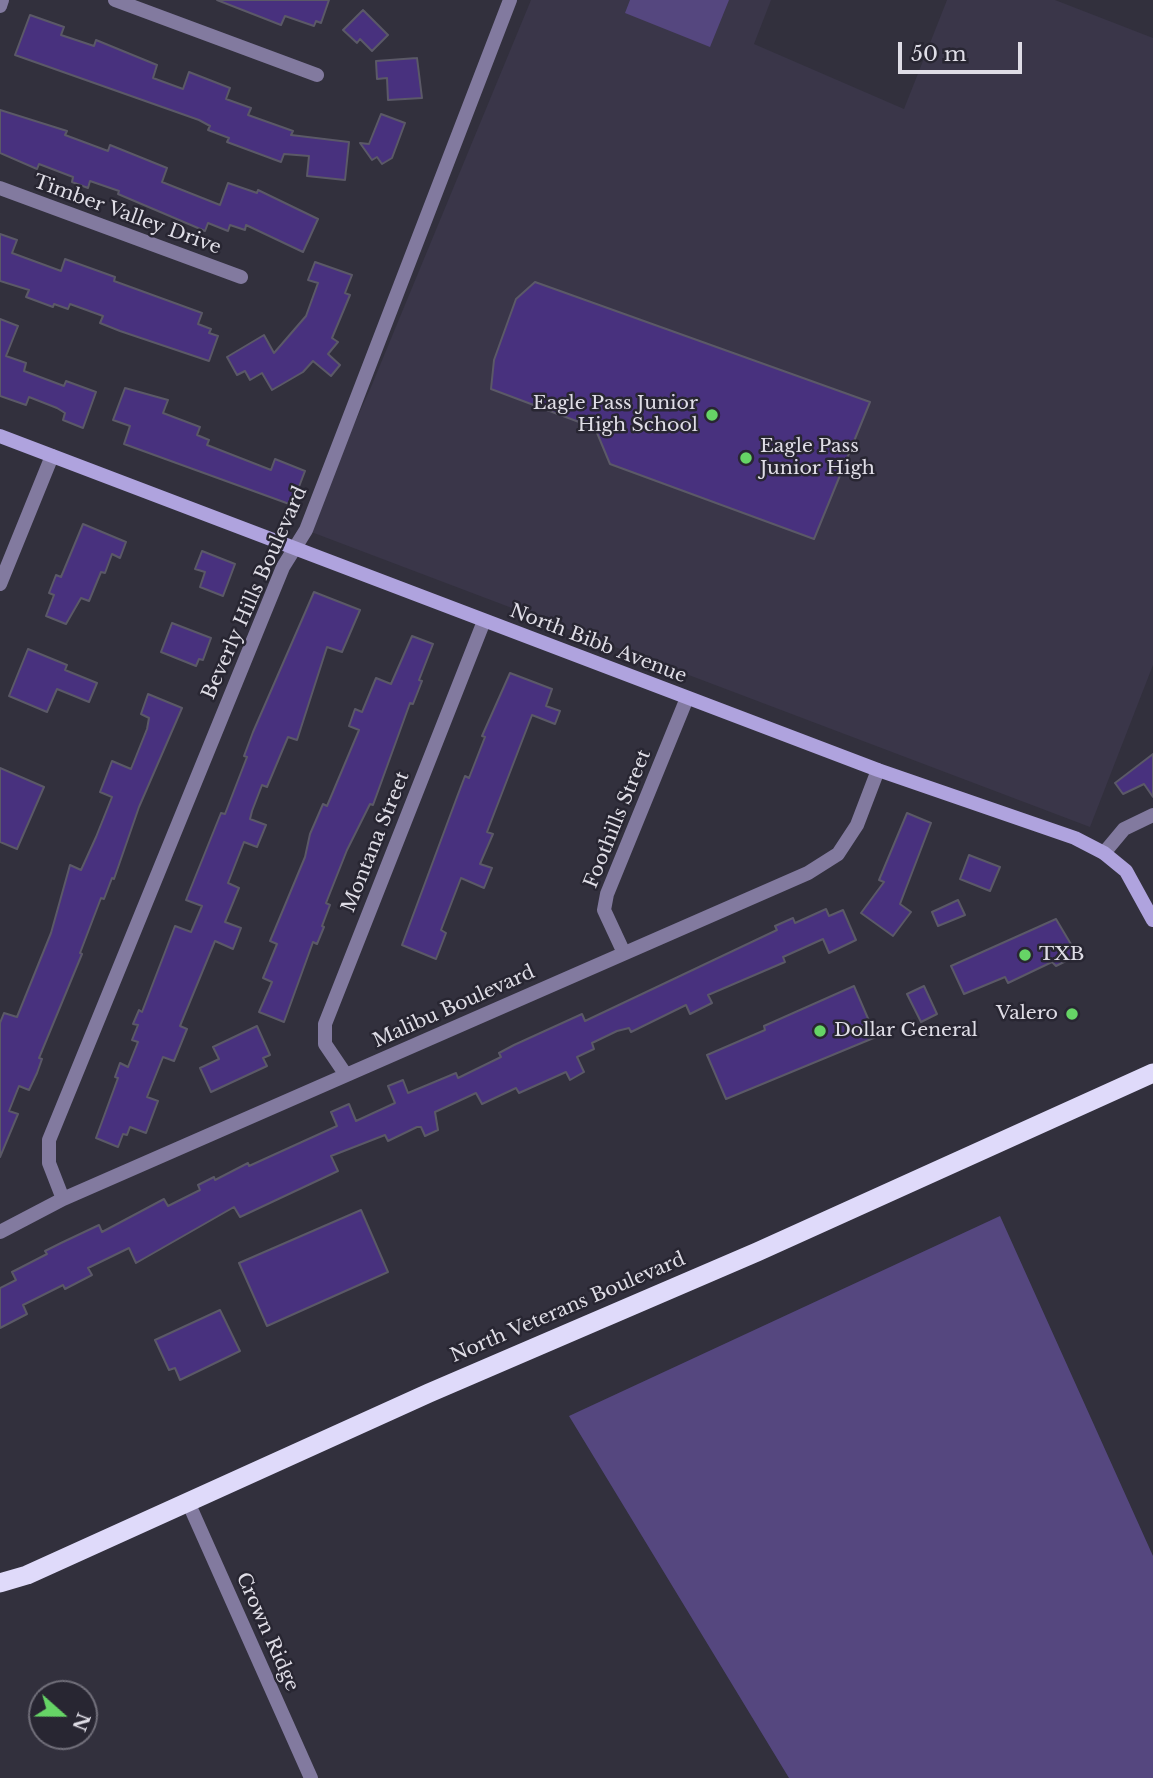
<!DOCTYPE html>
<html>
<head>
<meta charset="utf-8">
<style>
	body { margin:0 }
	#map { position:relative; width:1153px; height:1778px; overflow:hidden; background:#32303d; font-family:"Libre Baskerville",serif }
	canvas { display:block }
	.north { position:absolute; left:28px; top:1680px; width:70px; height:70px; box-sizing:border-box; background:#282632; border:2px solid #716f7a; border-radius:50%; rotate:111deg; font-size:19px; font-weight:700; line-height:28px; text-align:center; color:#dfdde6 }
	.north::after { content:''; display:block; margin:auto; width:24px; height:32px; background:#66d466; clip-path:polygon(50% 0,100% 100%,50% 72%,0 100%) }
	.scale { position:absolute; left:898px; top:42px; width:124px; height:32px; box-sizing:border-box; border:4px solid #dfdde6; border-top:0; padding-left:9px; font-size:21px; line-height:24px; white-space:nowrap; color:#dfdde6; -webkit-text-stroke:5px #282632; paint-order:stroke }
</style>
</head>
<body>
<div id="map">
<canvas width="1153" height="1778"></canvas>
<div class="north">N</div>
<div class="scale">50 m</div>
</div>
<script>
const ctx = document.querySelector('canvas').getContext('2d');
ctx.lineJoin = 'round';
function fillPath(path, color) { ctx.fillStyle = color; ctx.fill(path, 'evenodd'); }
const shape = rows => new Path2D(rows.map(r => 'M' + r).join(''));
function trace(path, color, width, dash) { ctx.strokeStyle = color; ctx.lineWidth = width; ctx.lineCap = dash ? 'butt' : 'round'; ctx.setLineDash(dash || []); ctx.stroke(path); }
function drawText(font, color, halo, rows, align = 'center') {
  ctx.font = font + ' "Libre Baskerville",serif'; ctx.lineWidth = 5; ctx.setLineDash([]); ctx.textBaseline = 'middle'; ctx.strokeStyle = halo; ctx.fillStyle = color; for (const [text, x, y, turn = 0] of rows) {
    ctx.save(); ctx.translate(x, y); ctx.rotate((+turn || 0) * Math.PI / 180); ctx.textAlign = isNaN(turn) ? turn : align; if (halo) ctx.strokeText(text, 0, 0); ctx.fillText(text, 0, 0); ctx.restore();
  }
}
fillPath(shape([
	[531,0,771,0,754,44,904,109,947,0,1055,0,1153,38,1153,665,1090,827,306,530,371,387]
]), '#3a3649');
fillPath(shape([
	[630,0,729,0,710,47,625,13],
	[1000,1216,1153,1556,1153,1778,789,1778,569,1416]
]), '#55477f');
const building = shape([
	[217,0,329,0,321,23,316,21,314,26,285,16,281,25,217,0],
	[363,10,388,35,372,51,360,39,357,43,343,30,363,10],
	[30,15,64,27,61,35,94,46,96,40,157,65,153,78,183,89,189,72,230,88,226,99,251,108,248,115,293,131,291,135,349,142,345,180,307,176,309,156,284,154,281,162,227,142,229,138,208,130,210,126,199,120,15,55,30,15],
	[417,58,422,98,388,100,387,78,377,79,376,61,417,58],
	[0,110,67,131,65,135,108,151,110,145,167,168,162,182,220,205,228,183,257,193,258,190,318,219,303,252,246,225,245,230,230,225,228,231,208,223,205,231,118,194,119,191,90,181,88,188,72,182,73,177,39,164,37,169,0,153,0,110],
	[381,114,405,123,392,158,382,164,377,157,372,160,360,143,369,144,381,114],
	[0,234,17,240,12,253,61,271,65,259,115,277,114,281,202,313,198,324,211,329,209,333,218,336,209,361,120,331,100,323,103,316,70,304,68,309,54,304,53,307,26,297,29,290,0,281,0,234],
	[315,262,352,275,345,293,350,295,332,338,338,342,328,354,340,365,331,376,313,361,303,372,272,390,262,373,250,380,245,371,237,375,227,357,264,335,274,353,306,316,318,283,308,280,315,262],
	[535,282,870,402,814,539,610,464,595,428,491,389,494,360,516,299,535,282],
	[0,319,18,326,6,356,26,363,24,371,64,386,66,381,96,392,83,428,63,420,65,413,57,408,29,397,26,405,0,396,0,319],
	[125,388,168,400,163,413,200,427,197,435,209,440,207,445,271,470,275,459,305,471,292,505,124,444,130,426,113,420,125,388],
	[83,524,126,542,120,558,112,554,105,573,101,572,89,601,81,598,66,624,46,616,54,595,49,593,56,575,61,577,83,524],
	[202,551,235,564,223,596,200,587,205,572,195,569,202,551],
	[314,592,360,610,342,652,327,647,297,740,288,737,267,787,262,785,252,811,250,819,266,825,257,847,244,842,228,883,239,888,225,922,241,928,233,949,215,941,180,1026,187,1029,174,1061,163,1057,147,1097,158,1101,146,1133,130,1127,127,1135,123,1134,118,1147,96,1138,118,1078,115,1077,120,1063,128,1067,138,1042,132,1040,138,1025,133,1024,139,1010,142,1012,175,926,191,932,202,906,186,900,221,813,225,814,247,757,244,756,253,732,314,592],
	[172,623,211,638,203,660,199,659,196,666,161,652,172,623],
	[412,636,433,644,419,680,422,681,413,704,410,703,373,805,370,804,347,850,326,903,330,905,322,926,324,927,317,944,313,942,284,1022,259,1012,272,982,263,978,277,944,270,941,305,857,310,834,323,804,327,806,359,730,349,726,355,709,362,712,376,678,391,684,412,636],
	[28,649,67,665,65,670,97,683,89,702,57,689,47,712,9,696,28,649],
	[510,673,552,689,546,706,560,711,555,724,532,715,487,832,493,834,480,864,492,868,484,888,461,878,441,930,446,933,436,959,402,945,457,797,465,776,469,778,485,737,482,736,510,673],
	[148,694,182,708,139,807,114,879,112,878,104,899,101,898,80,953,82,954,39,1058,42,1059,37,1073,29,1090,19,1086,9,1111,18,1114,0,1157,0,1023,4,1013,17,1017,51,933,70,865,81,870,96,837,112,797,100,792,112,761,131,769,147,729,149,718,141,714,148,694],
	[1153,754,1153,797,1144,784,1123,794,1115,783,1153,754],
	[0,768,44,787,17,849,0,842,0,768],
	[907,813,931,823,900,904,911,912,893,936,861,913,884,882,879,880,907,813],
	[969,855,1000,867,990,891,960,879,969,855],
	[958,900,965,915,938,926,932,912,958,900],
	[826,909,829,916,843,910,856,940,829,953,823,939,783,957,785,962,708,995,712,1003,690,1014,686,1005,631,1032,629,1028,617,1031,592,1043,594,1049,577,1057,584,1072,570,1080,566,1072,519,1093,516,1088,482,1104,476,1093,435,1112,438,1130,425,1136,421,1127,417,1127,388,1141,385,1135,331,1156,338,1171,240,1217,234,1207,136,1263,129,1248,88,1268,92,1275,65,1289,63,1285,23,1305,27,1314,0,1328,0,1288,16,1280,12,1272,47,1254,45,1251,61,1243,99,1225,102,1232,164,1199,168,1206,200,1190,198,1185,214,1177,215,1180,248,1163,249,1166,337,1126,331,1112,349,1104,356,1121,395,1103,388,1086,403,1080,408,1093,456,1073,458,1078,501,1057,499,1053,514,1045,582,1014,585,1021,777,930,775,926,793,918,795,923,826,909],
	[1056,919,1075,951,1072,958,1056,966,1052,962,1008,983,1005,977,964,994,951,966,1056,919],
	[854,986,876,1037,726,1099,707,1055,765,1030,764,1026,854,986],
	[924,986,937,1014,921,1022,907,994,924,986],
	[257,1026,270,1055,263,1058,267,1066,211,1092,200,1068,219,1059,213,1047,257,1026],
	[361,1210,388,1272,267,1326,239,1263,361,1210],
	[220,1310,240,1351,180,1380,175,1368,169,1370,155,1340,220,1310]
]);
fillPath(building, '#48317e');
trace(building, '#5b5967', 2);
trace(shape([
	[115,0,317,75],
	[0,188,241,277],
	[0,584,52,456],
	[1104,853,1124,829,1153,815],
	[624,953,604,910,607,894,687,698],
	[346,1075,325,1044,325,1024,484,621],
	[63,1199,49,1163,49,1140,283,567,306,530,510,0],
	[0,1232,63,1199,808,873,838,854,857,825,878,770],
	[188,1502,311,1778]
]), '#827a9f', 14);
trace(shape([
	[0,6,2,0]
]), '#827a9f', 14);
trace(shape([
	[0,436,878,770,1075,838,1104,853,1126,871,1153,920]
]), '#afa3de', 14);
trace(shape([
	[0,1583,27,1575,429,1393,757,1252,1153,1073]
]), '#dfdafa', 19);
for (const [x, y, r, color] of [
	[712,415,7,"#66d466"],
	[746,458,7,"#66d466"],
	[1025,955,7,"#66d466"],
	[1072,1014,7,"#66d466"],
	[820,1031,7,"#66d466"]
]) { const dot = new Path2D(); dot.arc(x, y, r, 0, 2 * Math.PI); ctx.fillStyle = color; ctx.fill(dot); trace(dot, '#282632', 2.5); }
drawText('19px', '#dfdde6', '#282632', [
	["Timber Valley Drive",127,215,20],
	["Beverly Hills Boulevard",255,593,-66],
	["North Bibb Avenue",598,644,21],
	["Foothills Street",618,819,-68],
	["Montana Street",376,842,-68],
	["Malibu Boulevard",454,1007,-24],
	["North Veterans Boulevard",568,1308,-23],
	["Crown Ridge",267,1632,66]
]);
drawText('19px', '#dfdde6', '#282632', [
	["Eagle Pass Junior",698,404,"right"],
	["High School",698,426,"right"],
	["Eagle Pass",760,447],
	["Junior High",760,469],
	["TXB",1039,955],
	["Valero",1058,1014,"right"],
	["Dollar General",834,1031]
], 'left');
</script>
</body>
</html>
